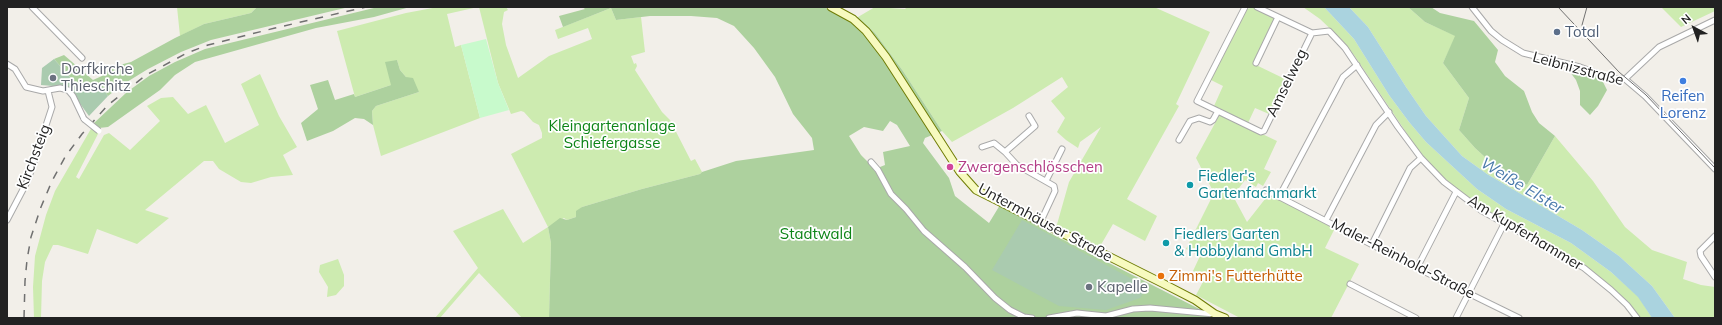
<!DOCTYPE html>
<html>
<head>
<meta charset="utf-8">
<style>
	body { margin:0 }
	#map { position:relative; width:1722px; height:325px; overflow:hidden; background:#f2efe9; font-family:Mulish,sans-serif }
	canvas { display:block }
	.frame { position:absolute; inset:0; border:8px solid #222; pointer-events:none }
	.north { position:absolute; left:1674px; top:8px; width:40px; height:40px; -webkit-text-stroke:3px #fff; paint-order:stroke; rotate:319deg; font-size:11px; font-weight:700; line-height:16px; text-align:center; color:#222 }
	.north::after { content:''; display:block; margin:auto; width:14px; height:18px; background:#222; clip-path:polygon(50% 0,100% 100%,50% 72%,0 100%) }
</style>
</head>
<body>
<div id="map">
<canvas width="1722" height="325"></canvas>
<div class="frame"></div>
<div class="north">N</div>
</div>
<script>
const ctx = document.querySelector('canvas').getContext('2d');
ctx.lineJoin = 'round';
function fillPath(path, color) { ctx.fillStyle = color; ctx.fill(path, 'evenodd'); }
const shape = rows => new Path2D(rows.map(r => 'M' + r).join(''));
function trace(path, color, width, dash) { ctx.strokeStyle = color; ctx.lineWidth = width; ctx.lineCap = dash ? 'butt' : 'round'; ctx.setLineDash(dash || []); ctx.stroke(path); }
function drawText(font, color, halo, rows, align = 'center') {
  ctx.font = font + ' Mulish,sans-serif'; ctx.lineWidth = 3.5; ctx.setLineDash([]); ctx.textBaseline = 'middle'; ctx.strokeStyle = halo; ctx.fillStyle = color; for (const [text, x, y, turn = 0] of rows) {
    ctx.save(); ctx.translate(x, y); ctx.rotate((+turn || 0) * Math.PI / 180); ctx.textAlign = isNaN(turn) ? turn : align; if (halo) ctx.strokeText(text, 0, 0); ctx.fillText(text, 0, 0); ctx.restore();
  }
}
fillPath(shape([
	[177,7,257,7,251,13,204,24,180,36],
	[438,7,478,7,447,14,455,47,461,45,480,118,381,156,373,125,372,111,376,106,419,92,400,70,397,60,391,85,355,97,337,31,406,13],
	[479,7,506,7,508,10,504,12,502,24,506,45,518,78,549,56,592,39,588,28,558,39,555,30,611,8,616,20,641,17,645,52,631,56,634,64,636,63,637,66,635,70,662,112,670,120,691,161,695,159,702,172,700,174,642,189,582,207,576,217,567,220,564,218,548,227,551,243,549,318,522,318,479,273,440,318,435,318,478,268,453,231,503,209,523,243,548,227,511,154,542,138,542,133,539,125,533,122,524,112,521,111,511,114,498,83],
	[875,7,905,9,907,7,1154,7,1210,32,1176,104,1179,106,1127,199,1157,216,1145,241,1113,224,1095,255,1054,235,1069,182,1101,127,1080,142,1078,148,1066,140,1057,132,1065,118,1051,101,1068,87,1062,77,1013,108,952,142,942,131,903,71,875,33,858,17],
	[1254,7,1275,18,1254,64,1285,79,1269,114,1255,108,1248,123,1214,106,1223,86,1211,80,1247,9],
	[1303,7,1324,7,1354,39,1389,95,1409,122,1426,142,1477,189,1506,209,1571,243,1611,272,1639,297,1652,318,1640,318,1634,310,1576,262,1476,204,1443,178,1418,150,1354,55,1343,41,1320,19],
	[1349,7,1408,7,1425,22,1456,36,1443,63,1469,98,1459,130,1475,148,1498,169,1527,185,1555,136,1593,181,1625,227,1652,250,1687,262,1683,279,1701,285,1715,287,1715,318,1675,318,1652,286,1619,256,1582,230,1487,174,1462,156,1426,116,1406,87,1368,27],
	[1661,7,1715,7,1715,11,1681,27],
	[260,74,279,116,297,147,283,155,293,175,271,177,251,183,241,182,219,169,213,161,204,161,145,210,169,218,137,244,97,229,88,254,58,245,53,245,45,262,42,281,41,318,34,318,33,287,35,256,46,215,55,191,92,127,99,132,76,177,79,179,104,135,109,133,130,150,160,121,147,106,161,98,173,97,188,114,206,105,225,143,259,125,241,84],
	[1220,114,1277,141,1264,169,1271,172,1263,186,1258,183,1256,187,1245,180,1233,196,1247,222,1269,194,1335,228,1325,248,1359,264,1331,318,1240,318,1196,295,1205,278,1193,271,1200,256,1186,249,1214,193,1196,158],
	[338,259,344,275,344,286,336,295,327,297,328,287,319,272,320,265]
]), '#cdebb0');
fillPath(shape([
	[257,7,349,7,211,40,181,52,148,69,122,85,108,96,102,87,88,90,77,85,54,59,64,55,93,80,102,76,108,68,131,62,175,38,204,24,251,13],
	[378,7,410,7,374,17,316,28,195,62,175,75,160,90,108,127,99,128,93,124,127,92,149,76,175,62,205,49],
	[582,7,822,7,832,10,846,18,858,17,875,33,903,71,942,131,925,138,923,143,949,178,955,196,989,223,1000,205,1054,235,1217,318,549,318,551,243,548,227,560,218,567,220,576,217,576,211,582,207,642,189,700,174,702,172,736,161,814,150,812,138,793,114,775,77,754,48,734,26,717,18,691,16,650,16,616,20,611,8,563,27,559,16,585,9],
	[890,121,897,125,910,146,883,152,885,165,875,169,861,155,849,136,864,127,883,131],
	[1408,7,1431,7,1440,13,1474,21,1498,50,1495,62,1505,76,1524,91,1532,112,1539,123,1555,136,1527,185,1498,169,1475,148,1459,130,1469,98,1443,63,1455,36,1425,22],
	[397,60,400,70,406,77,413,78,419,92,376,106,372,111,373,125,364,119,355,118,333,131,307,141,301,123,318,109,310,85,328,80,335,100,354,94,355,97,391,85,385,62],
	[1570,68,1592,75,1603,82,1607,90,1598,106,1590,115,1580,105,1580,91,1576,80,1570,72]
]), '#add19e');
fillPath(shape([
	[54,59,77,85,88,90,102,87,108,96,89,116,73,94,65,87,41,85,42,68],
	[1022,220,1147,287,1140,298,1106,310,1059,306,992,270]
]), '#aacbaf');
fillPath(shape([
	[486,39,498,83,509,110,480,118,461,45]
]), '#c8facc');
fillPath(shape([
	[1324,7,1349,7,1368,27,1406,87,1426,116,1462,156,1487,174,1582,230,1619,256,1652,286,1675,318,1652,318,1638,297,1611,272,1571,243,1506,209,1477,189,1426,142,1409,122,1389,95,1354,39]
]), '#aad3df');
const street = shape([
	[32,7,82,58],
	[1245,7,1197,101,1261,132,1264,131,1312,33],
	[1257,7,1312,33,1329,31,1345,48,1398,127,1421,158,1444,182,1482,211,1584,268,1611,290,1627,305,1637,318],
	[1472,7,1491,31,1502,40,1523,53,1580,67,1610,78,1625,79,1645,96,1715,169],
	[1256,63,1278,17],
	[7,64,15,69,26,87,43,91,60,88,68,90,73,96,84,119],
	[1625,79,1659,47,1715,20],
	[1179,140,1190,121,1199,118,1210,122,1213,120,1218,111],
	[982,147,994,143,1005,152,1017,165,1054,186,1055,191,1041,221],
	[1005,152,1035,126,1029,116],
	[871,162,878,170,891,194,906,209,924,231,965,267,995,298,1010,310,1024,317,1032,318],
	[1046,181,1062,149],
	[1266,190,1417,268,1519,318],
	[1279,197,1343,77,1357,65],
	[7,220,28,180,52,107,48,91],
	[1326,220,1376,125,1389,112],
	[1715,236,1700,251,1701,256,1715,277],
	[1372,244,1410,168,1421,158],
	[1417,268,1456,192],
	[1350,284,1416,318],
	[1049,318,1077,313,1106,316,1133,309,1150,308,1214,314],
	[1456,318,1504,224]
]);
const secondary = shape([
	[831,7,853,19,866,31,886,57,960,172,976,190,1164,284,1195,300,1215,314,1225,318]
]);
trace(street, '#a9a9a9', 7);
trace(secondary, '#707d05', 9);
trace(street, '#fff', 5);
trace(secondary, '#f7fabf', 7);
trace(shape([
	[1558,7,1619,72,1646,95,1715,168],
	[1583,34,1582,25,1587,7]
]), '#707070', 1);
trace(shape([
	[24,318,25,281,27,260,31,237,41,207,52,181,65,157,82,134,108,105,146,75,187,53,208,45,275,28,366,7]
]), '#707070', 1.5, [8, 8]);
const streetBridge = shape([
	[84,119,99,131]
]);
trace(streetBridge, '#a9a9a9', 7, []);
trace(streetBridge, '#fff', 5);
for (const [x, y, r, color] of [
	[1557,32,4,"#5c6f8a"],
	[53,78,4,"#6b7280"],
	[1683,81,4,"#3f7fe0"],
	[950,167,4,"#d1479c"],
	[1190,185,4,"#0f9aa8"],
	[1166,243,4,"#0f9aa8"],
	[1161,276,4,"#e8710a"],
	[1089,287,4,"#6b7280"]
]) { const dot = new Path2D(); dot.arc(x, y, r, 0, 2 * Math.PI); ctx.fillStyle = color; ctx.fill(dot); trace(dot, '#fff', 1.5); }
drawText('15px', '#4e5e75', '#fff', [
	["Total",1565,32]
], 'left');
drawText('15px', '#5b616d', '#fff', [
	["Dorfkirche",61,69],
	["Thieschitz",61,86],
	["Kapelle",1097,287]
], 'left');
drawText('15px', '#222', '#fff', [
	["Leibnizstraße",1578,69,15],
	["Amselweg",1287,83,-64],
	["Kirchsteig",34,157,-69],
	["Untermhäuser Straße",1045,223,28],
	["Am Kupferhammer",1525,233,31],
	["Maler-Reinhold-Straße",1403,259,27]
]);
drawText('15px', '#366cbe', '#fff', [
	["Reifen",1683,96],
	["Lorenz",1683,113]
]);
drawText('15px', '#0c8416', '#fff', [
	["Kleingartenanlage",612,126],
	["Schiefergasse",612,143],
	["Stadtwald",816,234]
]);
drawText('15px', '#b23c85', '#fff', [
	["Zwergenschlösschen",958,167]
], 'left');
drawText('15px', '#0d838f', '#fff', [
	["Fiedler's",1198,176],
	["Gartenfachmarkt",1198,193],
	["Fiedlers Garten",1174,234],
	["& Hobbyland GmbH",1174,251]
], 'left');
drawText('15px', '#c56008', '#fff', [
	["Zimmi's Futterhütte",1169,276]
], 'left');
drawText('italic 16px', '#4a7aab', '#fff', [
	["Weiße Elster",1522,186,31]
]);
</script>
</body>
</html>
